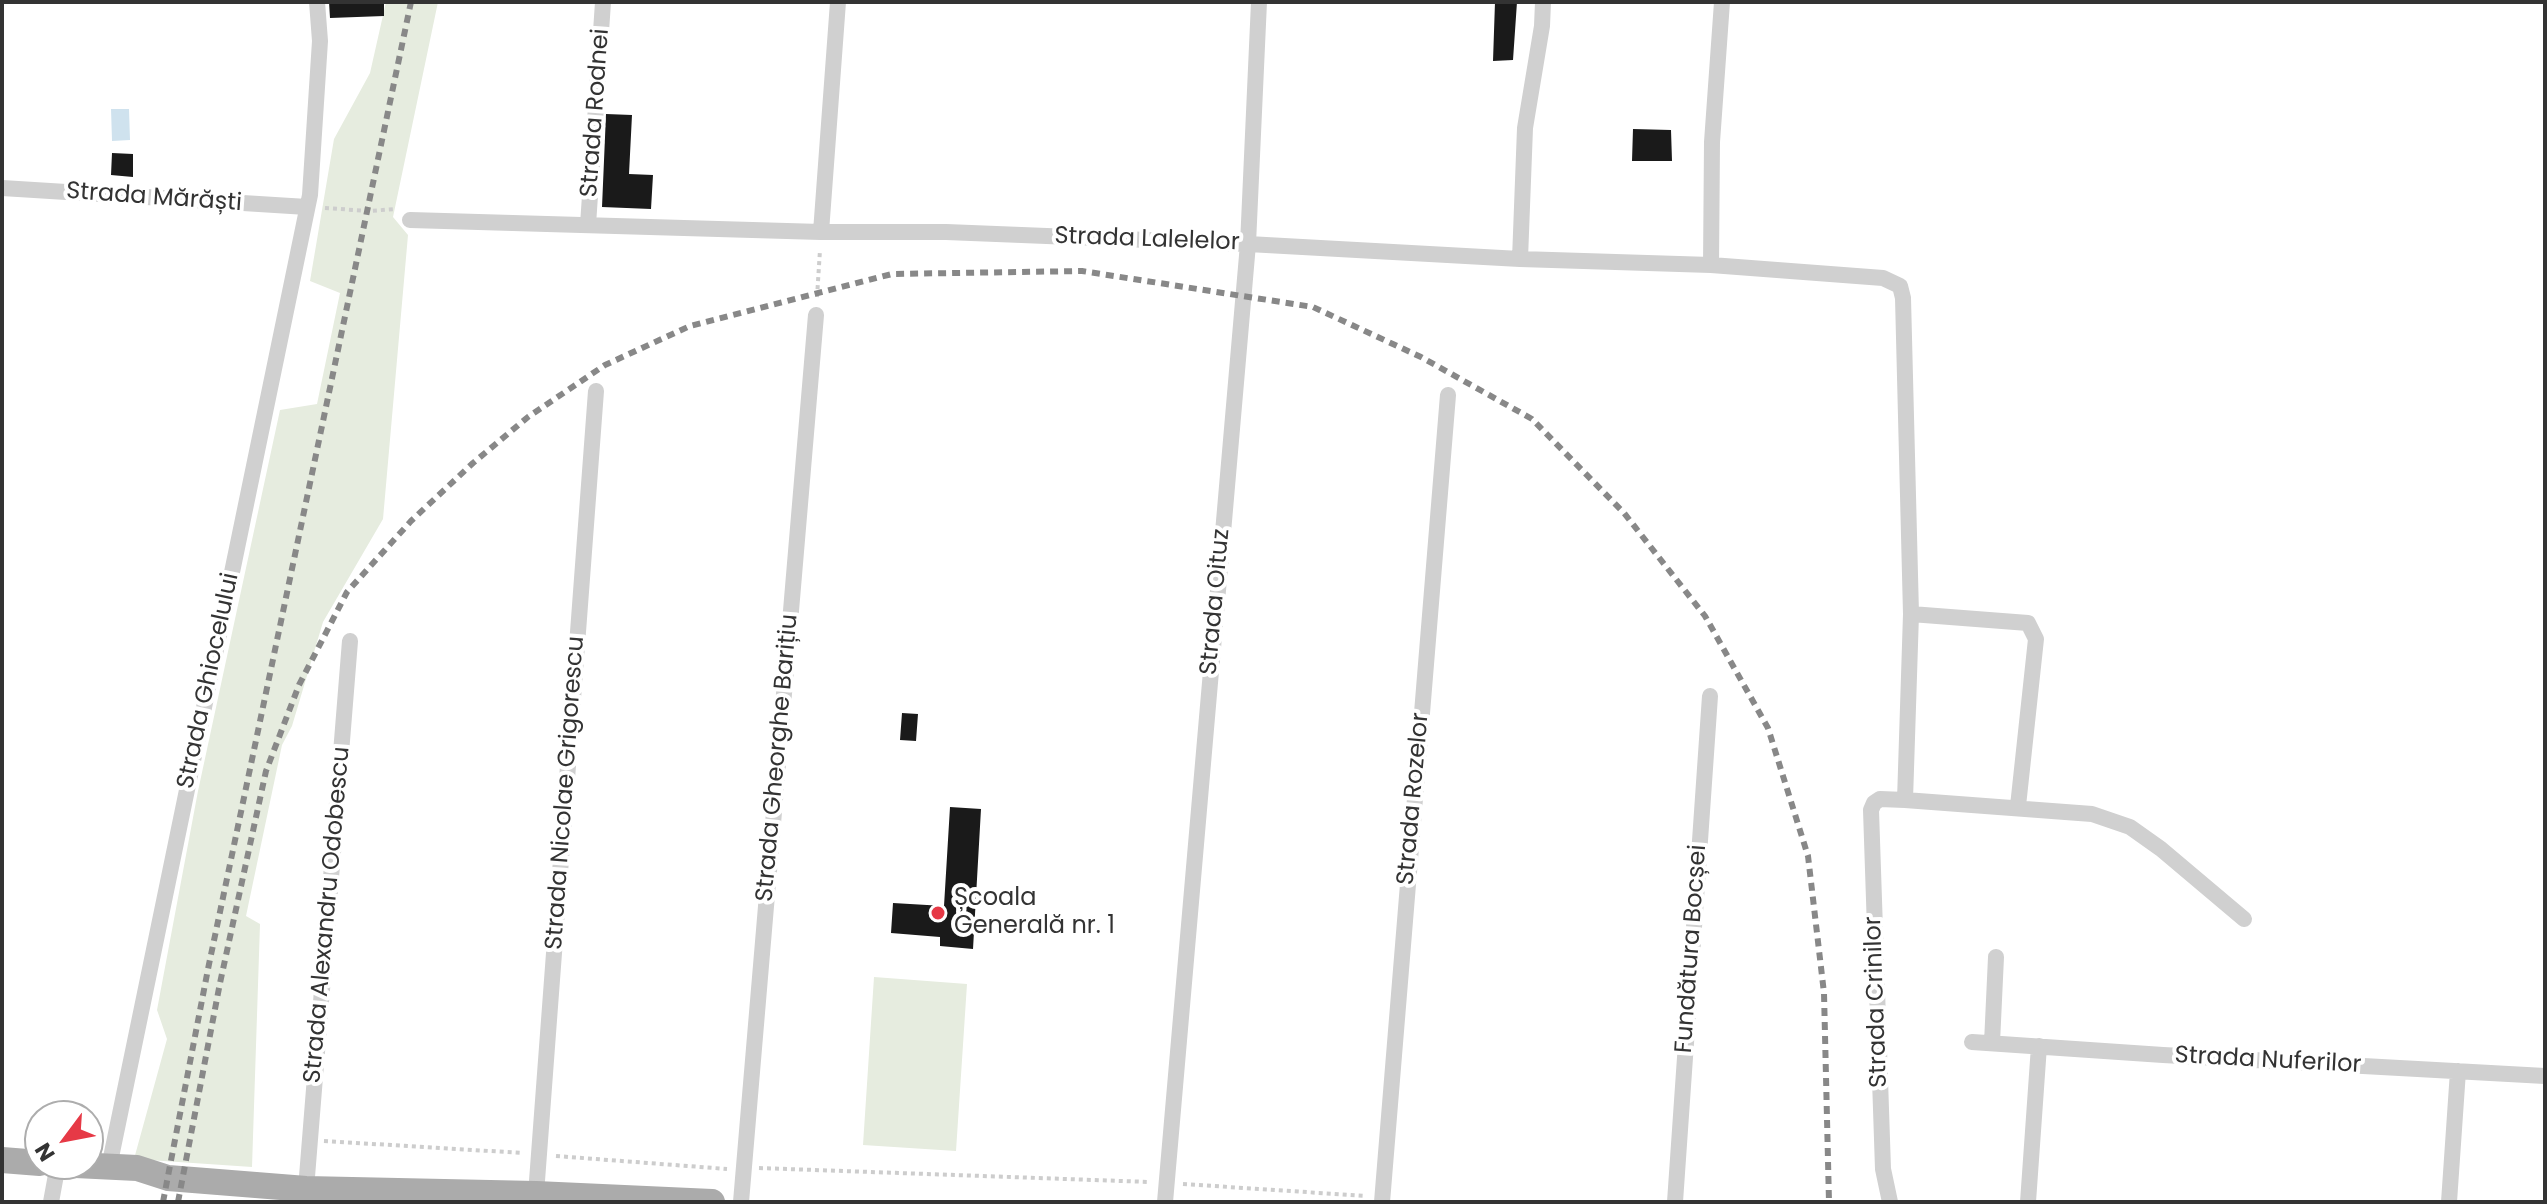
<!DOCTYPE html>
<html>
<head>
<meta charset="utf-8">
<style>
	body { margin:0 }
	#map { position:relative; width:2547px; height:1204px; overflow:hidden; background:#fff; font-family:Poppins,sans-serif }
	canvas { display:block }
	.frame { position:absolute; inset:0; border:4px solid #333; pointer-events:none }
	.north { position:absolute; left:24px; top:1100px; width:80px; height:80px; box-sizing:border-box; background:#fff; border:2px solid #adadad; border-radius:50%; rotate:238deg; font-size:22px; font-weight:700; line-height:32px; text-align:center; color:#333 }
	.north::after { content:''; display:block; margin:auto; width:28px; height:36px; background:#e63946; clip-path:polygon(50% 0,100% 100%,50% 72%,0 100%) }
</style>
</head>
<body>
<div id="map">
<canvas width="2547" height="1204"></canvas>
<div class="frame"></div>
<div class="north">N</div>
</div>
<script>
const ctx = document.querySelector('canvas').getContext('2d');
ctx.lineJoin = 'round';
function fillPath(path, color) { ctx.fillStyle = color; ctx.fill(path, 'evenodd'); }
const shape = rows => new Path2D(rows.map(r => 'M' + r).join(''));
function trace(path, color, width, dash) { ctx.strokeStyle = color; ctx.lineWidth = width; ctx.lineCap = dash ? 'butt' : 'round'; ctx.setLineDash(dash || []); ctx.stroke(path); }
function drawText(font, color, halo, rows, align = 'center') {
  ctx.font = font + ' Poppins,sans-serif'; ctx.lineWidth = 8; ctx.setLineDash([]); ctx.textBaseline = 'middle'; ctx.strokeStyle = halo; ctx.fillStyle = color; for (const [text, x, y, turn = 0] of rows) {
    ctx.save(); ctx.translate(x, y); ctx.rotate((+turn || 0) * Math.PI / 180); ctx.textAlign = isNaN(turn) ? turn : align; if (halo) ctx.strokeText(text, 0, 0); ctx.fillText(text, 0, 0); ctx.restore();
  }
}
fillPath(shape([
	[386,2,438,2,393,217,408,235,383,519,323,622,292,726,282,745,246,916,260,924,252,1167,134,1159,167,1039,157,1010,198,791,280,410,317,404,340,293,310,281,334,139,370,73],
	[874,977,967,984,956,1151,863,1145]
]), '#e6ecdf');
fillPath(shape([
	[111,109,129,109,130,140,112,141]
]), '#cfe2ee');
fillPath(shape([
	[329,2,384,2,384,16,330,18],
	[1495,2,1517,2,1513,60,1493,61],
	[606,114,632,115,629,174,653,175,651,209,602,207],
	[1633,129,1671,130,1672,161,1632,161],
	[112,153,133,154,133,177,111,175],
	[902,713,918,714,916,741,900,740],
	[950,807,981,809,973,949,940,946,940,937,891,933,893,903,944,906]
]), '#1a1a1a');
trace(shape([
	[325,208,369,211,396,209],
	[817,297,820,250],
	[324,1141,523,1153],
	[556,1156,727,1169],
	[759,1168,1150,1182],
	[1183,1184,1366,1196]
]), '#cdcdcd', 4, [4, 4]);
trace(shape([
	[2,188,307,207],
	[410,220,821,232,946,232,1248,244,1520,259,1711,265,1883,278,1900,286,1903,298,1911,614,1905,800],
	[588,225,603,2],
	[821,232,838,2],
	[1520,259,1525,128,1542,26,1543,2],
	[1711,265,1712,142,1722,2],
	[1911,614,2028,623,2036,639,2018,806],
	[1972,1042,2163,1055,2545,1076],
	[1992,1043,1996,957],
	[109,1167,310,195,320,41,317,2],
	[306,1189,350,641],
	[536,1194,596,391],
	[51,1202,58,1164],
	[741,1202,816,315],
	[1165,1202,1248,244,1259,2],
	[1382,1202,1448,395],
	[1675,1202,1710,696],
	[1890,1202,1883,1169,1871,810,1874,803,1880,799,1905,800,2092,814,2130,827,2161,849,2244,919],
	[2028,1202,2039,1046],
	[2449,1202,2458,1071]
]), '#d0d0d0', 16);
trace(shape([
	[2,1160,40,1163],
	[55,1164,137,1168,168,1178,306,1189,536,1194,712,1202]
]), '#ababab', 26);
trace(shape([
	[163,1202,208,969,411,2],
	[178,1202,220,983,266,771,299,685,347,592,411,521,473,463,528,417,605,365,690,326,892,274,1082,271,1313,307,1421,357,1532,419,1624,513,1705,616,1768,728,1808,856,1824,993,1829,1202]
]), '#888', 6, [8, 6]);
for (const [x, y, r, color] of [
	[938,913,8,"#e63946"]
]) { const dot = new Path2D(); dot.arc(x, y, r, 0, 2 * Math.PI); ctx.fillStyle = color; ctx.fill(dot); trace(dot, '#fff', 3); }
drawText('24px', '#333', '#fff', [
	["Strada Rodnei",596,113,-86],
	["Strada Mărăști",154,198,4],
	["Strada Lalelelor",1147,240,2],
	["Strada Oituz",1216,602,-85],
	["Strada Ghiocelului",209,681,-78],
	["Strada Gheorghe Barițiu",778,758,-85],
	["Strada Nicolae Grigorescu",566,793,-86],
	["Strada Rozelor",1414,799,-85],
	["Strada Alexandru Odobescu",328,915,-85],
	["Fundătura Bocșei",1692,949,-86],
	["Strada Crinilor",1877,1002,-92],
	["Strada Nuferilor",2268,1061,3]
]);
drawText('24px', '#333', '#fff', [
	["Școala",954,899],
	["Generală nr. 1",954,927]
], 'left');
</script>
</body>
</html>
